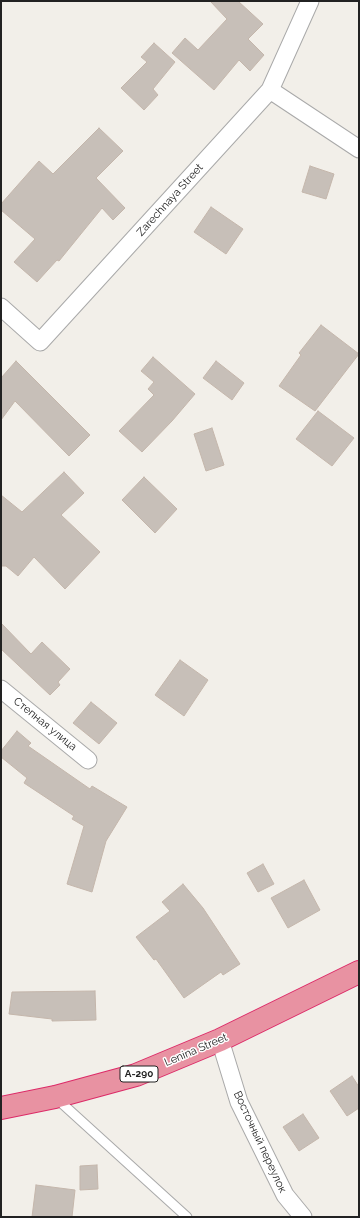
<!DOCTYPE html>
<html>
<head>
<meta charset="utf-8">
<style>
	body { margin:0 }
	#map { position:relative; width:360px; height:1218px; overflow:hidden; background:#f2efe9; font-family:Raleway,sans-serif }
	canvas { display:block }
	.frame { position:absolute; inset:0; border:2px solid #222; pointer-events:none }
</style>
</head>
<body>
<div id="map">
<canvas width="360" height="1218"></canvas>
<div class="frame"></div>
</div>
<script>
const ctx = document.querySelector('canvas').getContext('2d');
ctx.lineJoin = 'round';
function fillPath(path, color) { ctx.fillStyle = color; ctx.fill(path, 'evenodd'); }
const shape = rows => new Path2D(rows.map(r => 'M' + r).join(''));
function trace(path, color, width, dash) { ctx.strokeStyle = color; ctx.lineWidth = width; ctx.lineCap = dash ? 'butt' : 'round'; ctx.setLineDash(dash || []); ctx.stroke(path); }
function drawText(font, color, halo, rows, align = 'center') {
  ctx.font = font + ' Raleway,sans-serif'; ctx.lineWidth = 3; ctx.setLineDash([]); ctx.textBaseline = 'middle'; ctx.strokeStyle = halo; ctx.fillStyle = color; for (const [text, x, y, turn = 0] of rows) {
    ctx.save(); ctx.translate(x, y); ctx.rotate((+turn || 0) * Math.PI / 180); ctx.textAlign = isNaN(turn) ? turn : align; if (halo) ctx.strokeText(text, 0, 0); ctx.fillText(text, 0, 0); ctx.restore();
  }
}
const building = shape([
	[210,1,238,1,263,24,248,39,264,55,250,71,239,60,214,90,172,53,185,38,198,50,227,19,210,1],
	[154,43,175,62,153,89,158,95,144,110,121,88,147,62,141,57,154,43],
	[99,128,123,151,96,178,125,208,113,220,102,208,59,261,57,260,37,282,14,262,35,239,1,210,1,204,39,161,53,174,99,128],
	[310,166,334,174,326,199,302,192,310,166],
	[211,207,243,229,226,254,194,232,211,207],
	[321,325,359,354,315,411,279,386,301,355,299,353,321,325],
	[153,357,195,394,172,421,142,452,119,431,154,395,148,389,154,382,141,371,153,357],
	[16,361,90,435,69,456,15,401,1,420,1,378,16,361],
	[216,361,244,383,232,400,203,378,216,361],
	[318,411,354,438,332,466,296,439,318,411],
	[212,428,224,465,206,471,194,434,212,428],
	[64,472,84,493,61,515,100,552,65,589,34,557,18,576,6,566,1,566,1,495,22,512,64,472],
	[144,477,177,509,155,533,122,500,144,477],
	[1,623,31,654,42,642,70,669,58,682,60,685,50,695,1,649,1,623],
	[180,660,208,680,184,716,155,695,180,660],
	[91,702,117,723,99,744,73,723,91,702],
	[17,731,31,743,28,746,90,789,92,786,127,807,106,841,92,892,67,884,84,826,72,819,74,816,24,783,27,778,1,757,1,751,17,731],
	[263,864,274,884,258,892,247,873,263,864],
	[304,880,320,910,288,928,271,898,304,880],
	[183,884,203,908,240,964,223,975,221,972,184,998,156,959,154,960,136,937,170,911,162,902,183,884],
	[95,991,96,1020,52,1021,52,1019,9,1014,12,992,95,991],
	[352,1076,359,1087,359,1108,347,1116,330,1091,352,1076],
	[303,1114,319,1138,299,1151,283,1127,303,1114],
	[97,1165,98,1189,80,1190,80,1166,97,1165],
	[36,1185,75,1190,72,1217,32,1217,36,1185]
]);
fillPath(building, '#c7bfb8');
trace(building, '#c4b6ab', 1);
const lane = shape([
	[56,1098,187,1217]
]);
const street = shape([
	[270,90,359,149],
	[1,307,40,342,270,90,310,1],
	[1,689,88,760],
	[220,1040,239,1102,285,1195,303,1217]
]);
const highway = shape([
	[1,1108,55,1097,136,1075,220,1040,359,972]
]);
trace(lane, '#a9a9a9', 11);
trace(street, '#a9a9a9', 19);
trace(highway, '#dc2a67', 24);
trace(lane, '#fff', 9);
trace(street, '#fff', 17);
trace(highway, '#e892a2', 22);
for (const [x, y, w] of [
	[139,1074,38]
]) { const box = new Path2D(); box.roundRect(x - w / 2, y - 8, w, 16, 3); ctx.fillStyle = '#fff'; ctx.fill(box); trace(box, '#222', 1); }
drawText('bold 10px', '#222', null, [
	["А-290",139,1074]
]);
drawText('11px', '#222', '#fff', [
	["Zarechnaya Street",170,200,-48],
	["Степная улица",45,724,39],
	["Lenina Street",196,1050,-23],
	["Восточный переулок",260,1142,65]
]);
</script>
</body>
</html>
